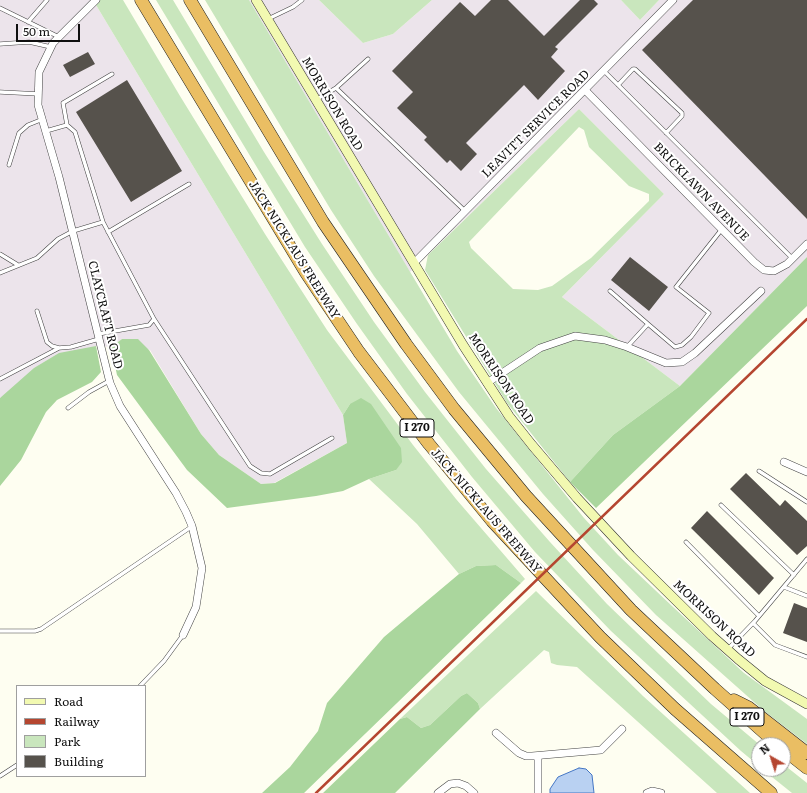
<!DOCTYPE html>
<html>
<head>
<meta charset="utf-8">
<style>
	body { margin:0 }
	#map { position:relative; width:807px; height:793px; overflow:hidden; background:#fefef1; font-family:Literata,serif }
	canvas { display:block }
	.legend { position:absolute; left:16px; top:685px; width:130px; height:92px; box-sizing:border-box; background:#fff; border:1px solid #9f9f9f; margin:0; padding:5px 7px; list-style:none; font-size:12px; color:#0f0f0f }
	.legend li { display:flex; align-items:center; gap:8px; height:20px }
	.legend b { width:20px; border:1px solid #9f9f9f }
	.north { position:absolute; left:751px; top:737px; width:40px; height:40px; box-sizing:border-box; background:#fff; border:1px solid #9f9f9f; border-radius:50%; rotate:321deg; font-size:11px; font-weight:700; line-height:16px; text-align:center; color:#0f0f0f }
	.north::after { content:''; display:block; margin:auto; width:14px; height:18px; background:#b54630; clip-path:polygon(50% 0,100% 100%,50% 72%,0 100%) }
	.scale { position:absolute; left:16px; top:24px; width:64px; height:18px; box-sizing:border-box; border:2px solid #0f0f0f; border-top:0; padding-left:5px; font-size:12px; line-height:14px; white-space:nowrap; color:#0f0f0f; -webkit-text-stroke:3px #fff; paint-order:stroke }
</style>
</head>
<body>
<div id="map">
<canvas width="807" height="793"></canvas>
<ul class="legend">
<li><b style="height:5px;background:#f2f9b1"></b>Road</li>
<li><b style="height:5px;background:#b54630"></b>Railway</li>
<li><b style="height:11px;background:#c9e6bd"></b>Park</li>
<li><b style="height:11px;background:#56524c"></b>Building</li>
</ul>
<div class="north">N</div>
<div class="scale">50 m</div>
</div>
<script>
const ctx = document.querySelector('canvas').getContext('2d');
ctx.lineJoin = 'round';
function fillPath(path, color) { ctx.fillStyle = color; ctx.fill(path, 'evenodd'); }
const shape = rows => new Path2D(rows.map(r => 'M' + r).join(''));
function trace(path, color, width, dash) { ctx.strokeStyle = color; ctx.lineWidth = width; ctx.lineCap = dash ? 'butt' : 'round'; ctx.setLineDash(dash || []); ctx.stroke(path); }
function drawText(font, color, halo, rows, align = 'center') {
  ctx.font = font + ' Literata,serif'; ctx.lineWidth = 4; ctx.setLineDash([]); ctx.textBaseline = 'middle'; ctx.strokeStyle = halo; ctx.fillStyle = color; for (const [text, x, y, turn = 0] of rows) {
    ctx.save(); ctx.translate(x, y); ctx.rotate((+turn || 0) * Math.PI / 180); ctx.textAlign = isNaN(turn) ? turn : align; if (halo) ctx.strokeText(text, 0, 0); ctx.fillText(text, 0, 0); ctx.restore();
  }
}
fillPath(shape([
	[0,0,93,0,343,415,347,443,274,483,261,484,219,455,201,434,150,350,122,339,111,347,96,346,0,398],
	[249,0,319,0,363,43,393,34,432,0,621,0,640,20,659,0,807,0,807,257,680,386,562,297,664,194,579,109,410,272]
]), '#ece4eb');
fillPath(shape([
	[93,0,123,0,180,96,265,234,327,330,413,445,456,499,525,579,521,583,496,565,476,566,459,574,417,524,369,479,396,470,350,404,343,415],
	[156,0,173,0,264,152,322,244,374,322,425,392,486,469,550,542,607,604,711,704,760,745,759,745,759,766,741,751,611,631,535,552,472,477,407,394,357,324,305,247],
	[205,0,249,0,457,351,496,408,584,518,618,555,672,606,744,673,807,719,807,744,763,710,656,615,593,550,543,494,459,392,374,276,331,210],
	[319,0,432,0,393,34,363,43],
	[621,0,659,0,640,20],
	[579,109,664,194,562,297,680,386,613,435,570,482,507,403,425,270,428,255],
	[579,127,584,130,589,147,629,186,649,194,649,201,591,258,552,286,538,290,513,289,471,248,469,242],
	[536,591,643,696,750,793,717,793,577,667,557,665,551,663,549,652,544,650,480,709,478,703,467,693,461,696,430,725,421,728,407,717,400,719],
	[783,764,807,783,807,793,792,793,762,769,783,769]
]), '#c9e6bd');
fillPath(shape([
	[807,257,807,306,596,508,570,482,613,435,680,386],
	[122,339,138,339,149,350,201,434,219,455,261,484,275,483,347,443,343,415,350,404,361,398,371,404,401,448,402,462,396,470,369,479,343,491,316,496,227,508,187,470,117,375,111,347],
	[96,346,101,372,92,382,57,400,46,412,21,460,0,486,0,398,34,368,59,353],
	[496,565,521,583,304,793,262,793,290,767,318,731,327,703,384,637,459,574,476,566],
	[467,693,478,703,480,709,395,793,323,793,400,719,407,717,421,728,430,725,461,696]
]), '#aad69d');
const water = shape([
	[579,768,586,769,592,775,594,793,550,793,550,789,558,777,579,768]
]);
fillPath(water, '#b9d1f2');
trace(water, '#4576c4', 1);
fillPath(shape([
	[491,0,508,0,544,36,580,0,594,0,598,4,555,47,558,49,551,57,565,71,538,100,524,85,466,143,477,154,461,171,450,160,447,163,424,140,427,137,397,108,413,92,392,71,460,2,475,16],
	[693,0,807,0,807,219,642,50],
	[88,52,95,64,70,77,63,65],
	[127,80,182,171,131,202,76,112],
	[630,257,668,287,649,311,611,280],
	[746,473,780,506,785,500,807,521,807,546,797,555,730,489],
	[707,511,774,578,759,595,691,528],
	[794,603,807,608,807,642,783,633]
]), '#56524c');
const lane = shape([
	[0,8,59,37],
	[268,19,293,7,302,0],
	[28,22,47,0],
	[0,44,29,42,51,47],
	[604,71,792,258],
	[618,85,633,69,635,69,682,113,682,116,666,133],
	[336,88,465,211],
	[0,92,39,94],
	[317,99,336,88,368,59],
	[67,125,63,103,112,74],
	[9,165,19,133,28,125,43,119],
	[108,232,189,184],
	[0,254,18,265],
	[0,273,37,258,58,239,73,231,103,222,75,132,67,125,46,131],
	[610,291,648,324,627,347],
	[37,311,47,342,52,346,59,348,71,347,99,339],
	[154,319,250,466,261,473,270,474,332,438],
	[648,324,675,347,682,345,691,337,709,313,676,287,722,229],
	[98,334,149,325,154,319,103,222],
	[0,379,59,348],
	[68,408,89,392,109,381],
	[759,471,807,502],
	[721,505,794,575],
	[686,542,759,616],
	[784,587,807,596],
	[753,623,775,645,807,657],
	[0,631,35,631,41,629,191,527],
	[728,649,755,621,807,559],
	[140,686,164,661,183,635],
	[0,776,17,765]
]);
const street = shape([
	[96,0,53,43,39,72,38,105,59,177,110,383,120,406,176,493,186,512,192,526,202,568,196,607,183,635],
	[585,90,754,262,764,270,774,271,787,264,807,244],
	[414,263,673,0],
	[487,383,540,348,575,336,605,340,627,347,666,363,682,362,695,353,761,291],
	[784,462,807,472],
	[496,733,519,753,526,756,532,756,601,750,622,729],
	[538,756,538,793],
	[438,793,450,784,458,783,466,786,474,793],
	[647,793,652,791,661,793]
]);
const secondary = shape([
	[256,0,463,345,509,416,532,445,577,498,631,556,712,636,738,659,765,681,807,704]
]);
const highway = shape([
	[141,0,306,273,359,352,429,444,492,521,600,637,675,709,771,793],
	[190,0,323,222,406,344,454,409,526,496,631,610,715,689,778,745],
	[734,700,748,707,807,753],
	[783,749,807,768]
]);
trace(lane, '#424242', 4.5);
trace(street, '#424242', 8);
trace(secondary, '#313131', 10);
trace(highway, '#202020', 13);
trace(lane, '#fff', 3.5);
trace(street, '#fff', 7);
trace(secondary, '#f2f9b1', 9);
trace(highway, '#eabe63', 12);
trace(shape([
	[316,793,807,319]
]), '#b54630', 2.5);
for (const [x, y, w] of [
	[417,428,34],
	[747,717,34]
]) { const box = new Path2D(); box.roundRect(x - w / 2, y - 9, w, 18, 3); ctx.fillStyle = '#fff'; ctx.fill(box); trace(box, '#0f0f0f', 1); }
drawText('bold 11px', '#0f0f0f', null, [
	["I 270",417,428],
	["I 270",747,717]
]);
drawText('12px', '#0f0f0f', '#fff', [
	["MORRISON ROAD",332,104,59],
	["LEAVITT SERVICE ROAD",536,124,-45],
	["BRICKLAWN AVENUE",701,192,46],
	["JACK NICKLAUS FREEWAY",294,250,58],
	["CLAYCRAFT ROAD",105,315,76],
	["MORRISON ROAD",501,379,56],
	["JACK NICKLAUS FREEWAY",486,511,49],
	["MORRISON ROAD",714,619,43]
]);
</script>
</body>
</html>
